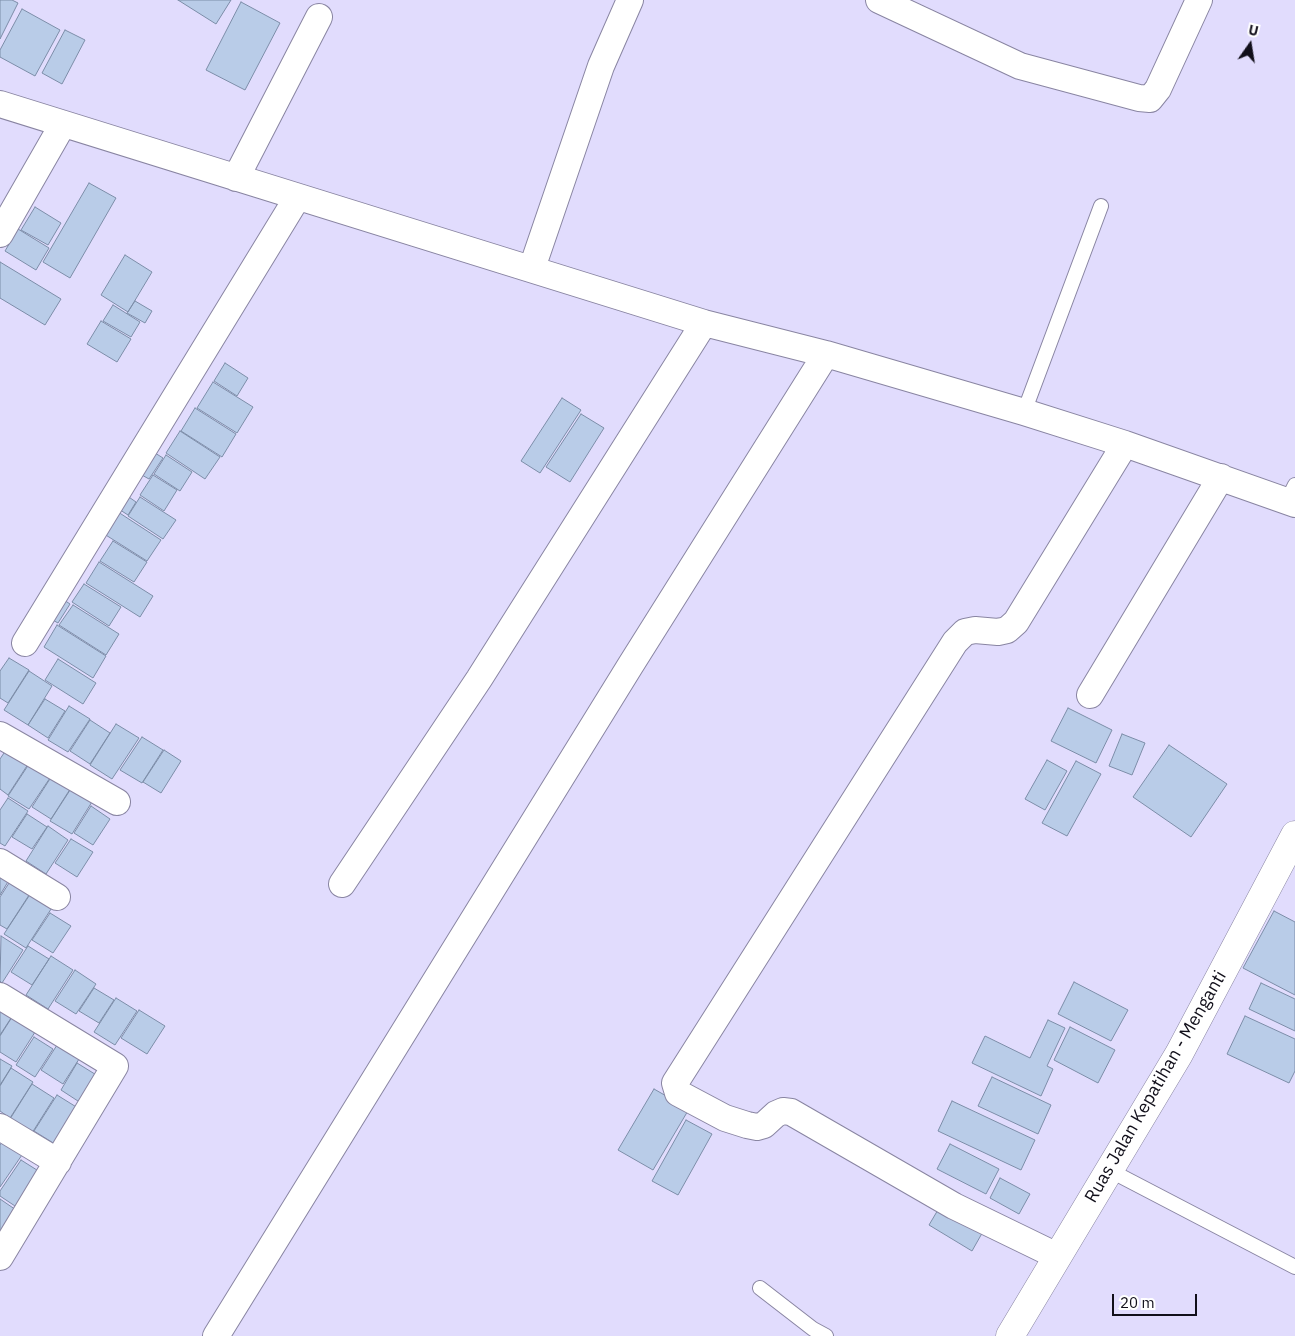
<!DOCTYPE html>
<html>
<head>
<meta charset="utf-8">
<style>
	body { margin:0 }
	#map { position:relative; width:1295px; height:1336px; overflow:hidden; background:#e1dcfd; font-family:"IBM Plex Sans",sans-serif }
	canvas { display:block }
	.north { position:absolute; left:1225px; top:20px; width:50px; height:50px; -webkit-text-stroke:4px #fff; paint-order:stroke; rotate:13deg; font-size:14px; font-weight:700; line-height:20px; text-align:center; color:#110f1a }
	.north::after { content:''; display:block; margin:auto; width:18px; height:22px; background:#110f1a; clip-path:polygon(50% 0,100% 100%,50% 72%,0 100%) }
	.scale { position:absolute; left:1112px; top:1294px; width:85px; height:22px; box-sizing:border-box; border:2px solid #110f1a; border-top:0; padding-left:6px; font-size:15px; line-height:18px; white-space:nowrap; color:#110f1a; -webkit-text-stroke:4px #fff; paint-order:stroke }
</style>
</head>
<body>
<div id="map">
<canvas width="1295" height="1336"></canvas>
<div class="north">U</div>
<div class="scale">20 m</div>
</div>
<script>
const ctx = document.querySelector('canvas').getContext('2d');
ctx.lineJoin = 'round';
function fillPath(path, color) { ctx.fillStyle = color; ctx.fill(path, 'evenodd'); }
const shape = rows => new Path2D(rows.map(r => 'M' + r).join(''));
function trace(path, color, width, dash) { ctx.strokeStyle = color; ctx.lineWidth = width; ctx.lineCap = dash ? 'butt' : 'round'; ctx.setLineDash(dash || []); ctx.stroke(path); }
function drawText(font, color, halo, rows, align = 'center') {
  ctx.font = font + ' "IBM Plex Sans",sans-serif'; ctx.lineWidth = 4; ctx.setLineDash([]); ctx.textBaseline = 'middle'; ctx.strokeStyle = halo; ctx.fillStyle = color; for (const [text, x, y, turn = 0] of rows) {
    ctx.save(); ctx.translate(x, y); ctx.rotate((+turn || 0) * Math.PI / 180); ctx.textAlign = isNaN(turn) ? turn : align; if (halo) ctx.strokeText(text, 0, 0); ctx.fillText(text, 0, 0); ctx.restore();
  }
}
const building = shape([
	[0,0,12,0,18,3,0,39,0,0],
	[178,0,231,0,216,24,178,0],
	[241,2,280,23,245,90,206,70,241,2],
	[22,9,60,30,35,76,0,57,0,50,22,9],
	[65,30,85,40,62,84,42,73,65,30],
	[89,183,116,198,70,278,43,262,89,183],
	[35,207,61,223,48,245,21,230,35,207],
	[18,229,49,248,36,270,5,251,18,229],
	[125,255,152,272,128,312,101,295,125,255],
	[0,262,61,299,45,325,0,298,0,262],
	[135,301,152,311,145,323,127,313,135,301],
	[113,305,140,322,131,337,103,321,113,305],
	[101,321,131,339,117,362,87,344,101,321],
	[225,363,248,378,237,396,214,381,225,363],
	[213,382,253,407,237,433,197,408,213,382],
	[562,398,581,410,540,473,521,461,562,398],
	[195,408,236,434,222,457,181,431,195,408],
	[581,414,604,428,570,482,546,467,581,414],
	[180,431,220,457,205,479,166,453,180,431],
	[147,448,163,458,149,479,133,470,147,448],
	[166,455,192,472,180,491,154,474,166,455],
	[153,475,177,490,164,511,140,495,153,475],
	[123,493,136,502,128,515,114,506,123,493],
	[140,497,176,520,163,539,128,516,140,497],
	[115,510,161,540,147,561,101,532,115,510],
	[113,541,147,562,134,582,100,561,113,541],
	[99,562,153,596,140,617,86,583,99,562],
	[84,584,121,607,109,626,72,602,84,584],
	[55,594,70,604,58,623,42,614,55,594],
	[73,605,119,634,106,655,59,625,73,605],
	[57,625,106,656,93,678,44,647,57,625],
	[9,658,29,670,8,703,0,698,0,671,9,658],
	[58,659,96,683,83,704,45,680,58,659],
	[29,671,52,686,28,725,4,710,29,671],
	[45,699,65,711,48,738,28,725,45,699],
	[69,706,90,719,68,752,48,740,69,706],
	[1068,708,1112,730,1096,763,1051,741,1068,708],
	[90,720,110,733,90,764,70,751,90,720],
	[116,724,139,738,112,779,90,765,116,724],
	[1122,734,1145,743,1132,775,1109,766,1122,734],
	[142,737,163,750,142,783,120,770,142,737],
	[10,744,32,758,8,795,0,789,0,759,10,744],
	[1169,745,1227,784,1191,837,1133,797,1169,745],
	[164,750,181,761,161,793,143,782,164,750],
	[33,758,54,772,29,809,8,796,33,758],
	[1047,760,1067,771,1045,810,1025,799,1047,760],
	[1076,761,1101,774,1067,836,1042,823,1076,761],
	[55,771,74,783,51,819,32,807,55,771],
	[74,784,95,797,72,834,50,821,74,784],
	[8,798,28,811,5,846,0,843,0,810,8,798],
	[91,806,110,819,93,845,74,833,91,806],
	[27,814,47,827,32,849,12,837,27,814],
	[48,826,68,840,46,874,26,861,48,826],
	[71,839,93,852,77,877,55,863,71,839],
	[0,874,9,880,0,895,0,874],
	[11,880,31,892,7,929,0,925,0,897,11,880],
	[31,893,53,906,26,948,4,934,31,893],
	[1274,911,1295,922,1295,995,1243,968,1274,911],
	[50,913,71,926,53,953,32,940,50,913],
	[1,936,23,950,2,983,0,981,1,936],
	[28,946,49,959,32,985,11,972,28,946],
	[51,956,73,970,48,1009,26,995,51,956],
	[75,970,96,984,76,1014,55,1001,75,970],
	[1074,982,1128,1010,1111,1041,1058,1014,1074,982],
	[1261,983,1295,999,1295,1031,1249,1009,1261,983],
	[94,988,114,1000,99,1023,79,1011,94,988],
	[116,998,137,1011,115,1045,94,1032,116,998],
	[0,1007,13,1015,0,1035,0,1007],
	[139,1010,165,1026,147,1054,121,1038,139,1010],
	[14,1014,37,1029,16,1062,0,1052,0,1036,14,1014],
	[1245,1016,1295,1039,1295,1071,1289,1083,1227,1054,1245,1016],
	[1048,1020,1065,1028,1047,1066,1053,1069,1041,1096,972,1063,985,1036,1030,1058,1048,1020],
	[1070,1027,1115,1050,1098,1083,1054,1060,1070,1027],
	[34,1037,53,1049,35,1077,16,1065,34,1037],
	[59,1042,81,1056,63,1084,41,1070,59,1042],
	[0,1059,12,1066,0,1085,0,1059],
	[77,1063,98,1076,81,1103,61,1090,77,1063],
	[11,1068,33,1082,10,1118,0,1111,0,1086,11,1068],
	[992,1077,1051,1105,1038,1134,978,1106,992,1077],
	[32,1084,54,1098,32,1133,10,1119,32,1084],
	[654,1089,689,1109,653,1170,618,1150,654,1089],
	[57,1095,86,1113,63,1149,34,1131,57,1095],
	[952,1101,1035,1140,1021,1170,938,1131,952,1101],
	[686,1120,712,1134,678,1195,652,1181,686,1120],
	[4,1139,24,1152,0,1187,0,1145,4,1139],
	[950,1144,999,1169,986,1194,937,1169,950,1144],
	[21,1160,48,1177,24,1212,0,1196,0,1191,21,1160],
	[1000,1178,1030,1194,1019,1214,990,1198,1000,1178],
	[0,1199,19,1212,0,1235,0,1199],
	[942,1203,985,1228,972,1251,929,1225,942,1203]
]);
fillPath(building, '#b9cce8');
trace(building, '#7c8da8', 1);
const service = shape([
	[1024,412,1101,206],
	[1287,501,1295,485],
	[1109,1170,1295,1267],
	[760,1288,813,1329,826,1336]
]);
const minor = shape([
	[879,0,1020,66,1139,98,1150,99,1158,89,1199,0],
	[0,104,704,323,826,354,1024,412,1125,444,1295,504],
	[236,178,319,17],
	[0,234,63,124],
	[532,268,601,66,630,0],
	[25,643,297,198],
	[1090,695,1221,477],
	[0,735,117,802],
	[0,862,57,897],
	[342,884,479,679,704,323],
	[0,996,115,1066,0,1257],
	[0,1127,58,1162],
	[1057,1256,954,1206,791,1112,783,1111,776,1114,764,1125,757,1127,747,1125,725,1118,678,1093,675,1083,955,642,965,632,975,630,998,632,1007,630,1016,622,1125,444],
	[216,1336,630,666,826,354]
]);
const secondary = shape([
	[1010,1336,1179,1054,1295,835]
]);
trace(service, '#8985a2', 16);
trace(minor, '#8985a2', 28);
trace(secondary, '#8985a2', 29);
trace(service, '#fff', 14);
trace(minor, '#fff', 26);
trace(secondary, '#fff', 28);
drawText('18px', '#110f1a', '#fff', [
	["Ruas Jalan Kepatihan - Menganti",1156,1087,-60]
]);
</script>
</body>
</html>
